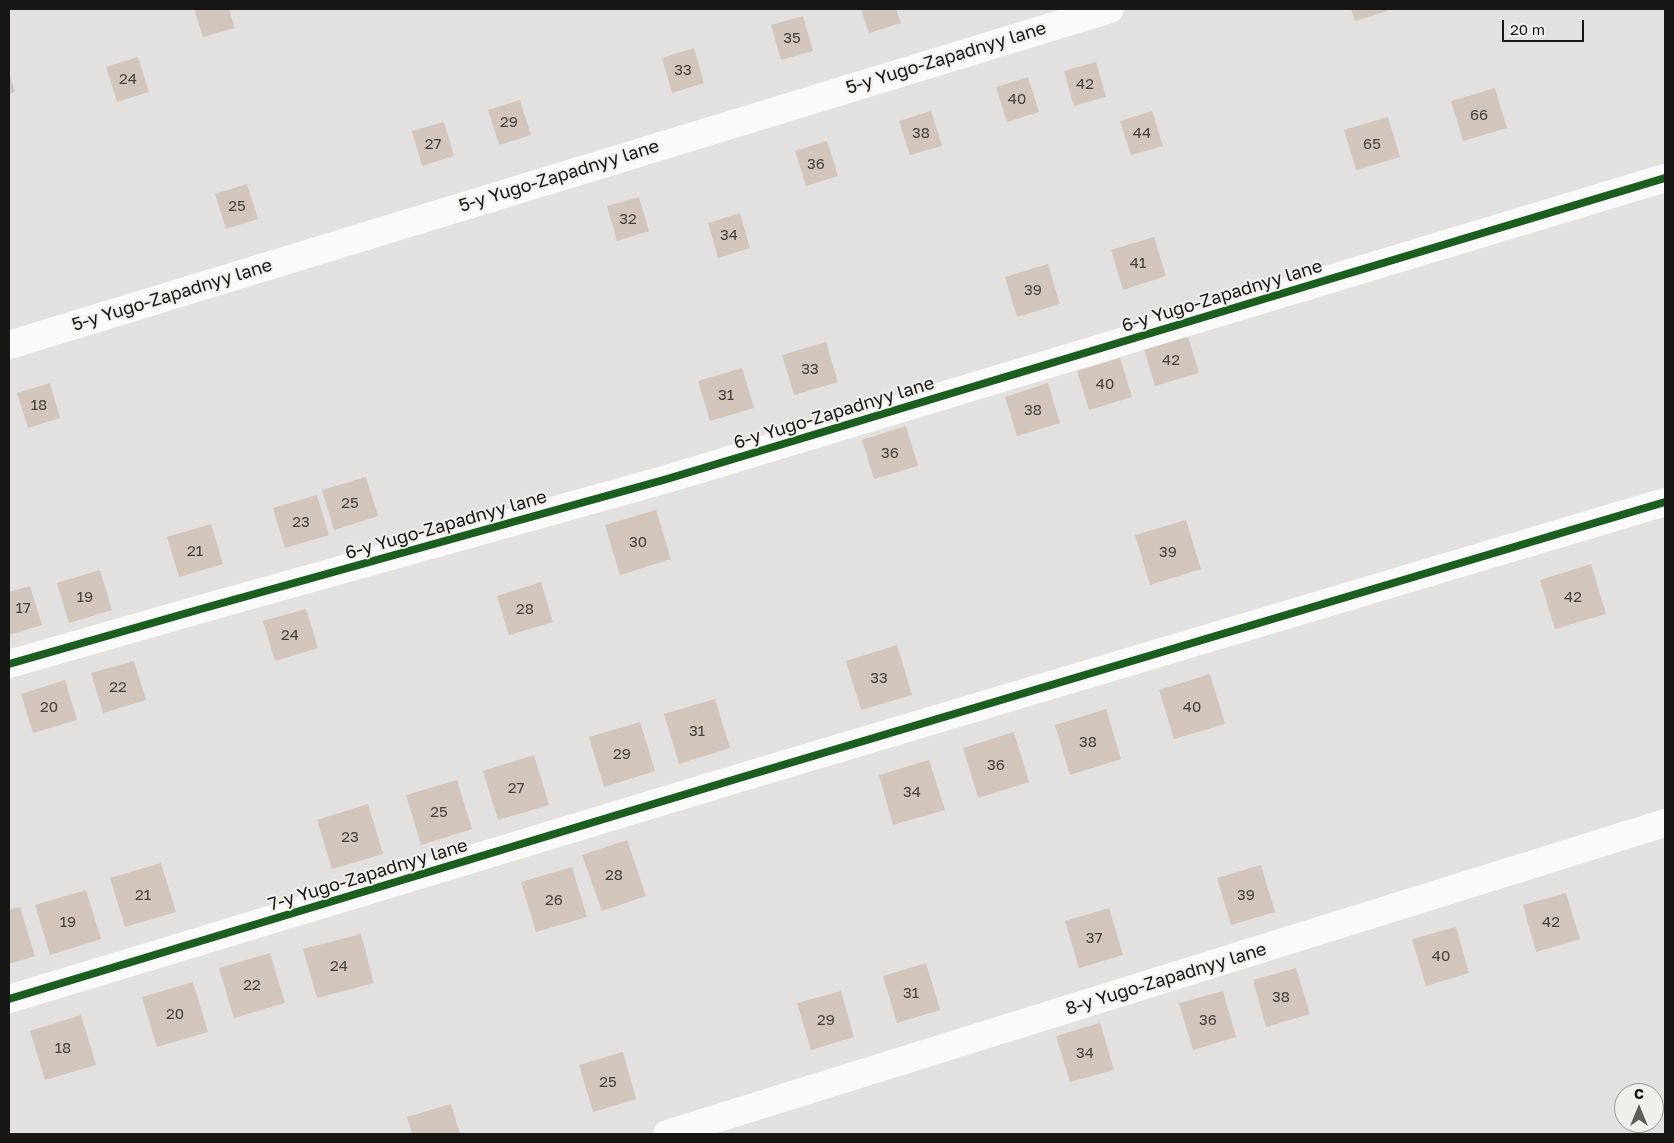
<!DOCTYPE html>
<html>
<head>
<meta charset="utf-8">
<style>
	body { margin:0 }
	#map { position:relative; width:1674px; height:1143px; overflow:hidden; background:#e2e1e0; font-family:"Golos Text",sans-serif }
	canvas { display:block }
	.frame { position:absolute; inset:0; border:10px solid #161615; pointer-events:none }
	.north { position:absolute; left:1614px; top:1083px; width:50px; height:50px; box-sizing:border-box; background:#f1efec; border:1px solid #999896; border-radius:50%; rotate:0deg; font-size:14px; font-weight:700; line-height:20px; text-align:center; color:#161615 }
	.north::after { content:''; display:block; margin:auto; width:18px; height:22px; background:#5d5d5c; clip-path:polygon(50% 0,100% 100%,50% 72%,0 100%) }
	.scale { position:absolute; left:1502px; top:20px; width:82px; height:22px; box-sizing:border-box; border:2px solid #161615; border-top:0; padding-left:6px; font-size:15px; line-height:18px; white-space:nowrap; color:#161615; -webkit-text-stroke:4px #f1efec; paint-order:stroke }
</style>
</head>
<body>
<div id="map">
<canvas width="1674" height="1143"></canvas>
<div class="frame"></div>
<div class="north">С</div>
<div class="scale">20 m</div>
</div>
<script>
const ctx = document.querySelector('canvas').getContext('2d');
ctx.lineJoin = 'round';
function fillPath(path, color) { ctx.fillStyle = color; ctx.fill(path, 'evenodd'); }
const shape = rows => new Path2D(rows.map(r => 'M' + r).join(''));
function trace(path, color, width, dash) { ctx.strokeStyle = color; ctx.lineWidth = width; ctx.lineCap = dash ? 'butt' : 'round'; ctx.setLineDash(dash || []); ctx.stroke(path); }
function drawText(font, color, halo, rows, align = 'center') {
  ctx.font = font + ' "Golos Text",sans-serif'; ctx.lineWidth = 4; ctx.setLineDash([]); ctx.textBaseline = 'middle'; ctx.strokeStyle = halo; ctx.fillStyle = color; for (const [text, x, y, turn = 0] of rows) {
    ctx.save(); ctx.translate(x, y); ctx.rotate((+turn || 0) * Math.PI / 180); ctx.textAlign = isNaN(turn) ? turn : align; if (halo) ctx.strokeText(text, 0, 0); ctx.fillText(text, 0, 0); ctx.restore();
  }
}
fillPath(shape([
	[194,9,229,9,235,28,203,37],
	[861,9,896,9,901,23,869,33],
	[1351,9,1386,9,1387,11,1355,21],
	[803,16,813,51,781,60,771,25],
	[694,48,704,83,672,93,662,58],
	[138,57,149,92,117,102,106,67],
	[1096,62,1106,97,1074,106,1064,71],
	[9,73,15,92,9,94],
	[1028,77,1039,112,1007,122,996,87],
	[1495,88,1507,128,1463,141,1451,101],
	[520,100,531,135,499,145,488,110],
	[931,111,942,146,910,155,899,121],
	[1152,111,1163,146,1131,155,1120,121],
	[1388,117,1400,157,1356,170,1344,130],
	[444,122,454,156,422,166,412,131],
	[827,141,838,176,806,186,795,151],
	[247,184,258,219,226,229,215,194],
	[639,197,649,231,617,241,607,206],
	[740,213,750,248,718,258,708,223],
	[1154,237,1166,276,1123,290,1111,250],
	[1048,264,1060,304,1017,317,1005,277],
	[1187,333,1199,373,1155,386,1143,346],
	[826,342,838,382,794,395,782,355],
	[1120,358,1132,397,1089,410,1077,371],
	[742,368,754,408,710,421,698,381],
	[50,383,60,418,28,428,17,393],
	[1048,383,1060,423,1017,436,1005,397],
	[906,426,918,466,874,479,862,440],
	[366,477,378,516,334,530,322,490],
	[317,495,329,535,285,548,273,508],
	[656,510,671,559,620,575,605,525],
	[1186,520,1201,569,1150,585,1135,535],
	[211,524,223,564,179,577,167,537],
	[1591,564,1606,614,1555,629,1540,580],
	[100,570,112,610,69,623,57,583],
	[541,582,553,622,509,635,497,596],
	[30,586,42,625,9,635,9,592],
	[306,609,318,648,275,661,263,621],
	[897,645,912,695,861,710,846,661],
	[134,661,146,700,103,713,91,673],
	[1210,674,1225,724,1174,739,1159,690],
	[65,680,77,720,33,733,21,694],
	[715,699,730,748,679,764,664,714],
	[1106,709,1121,759,1070,775,1055,725],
	[640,722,655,771,604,787,589,737],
	[1014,732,1029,782,978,798,963,748],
	[534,755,549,805,498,820,483,771],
	[929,760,945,810,893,825,879,775],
	[457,780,472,829,421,845,406,795],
	[368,804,383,854,332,869,317,820],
	[627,840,646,896,602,911,582,855],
	[161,863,176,912,125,927,110,878],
	[1261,865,1275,912,1231,925,1217,878],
	[572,867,587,917,536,932,521,882],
	[86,890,101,939,50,955,35,905],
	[1566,893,1580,939,1536,952,1523,905],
	[20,907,35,956,9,964,9,910],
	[1109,908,1123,955,1079,968,1065,921],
	[1456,927,1469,973,1426,986,1412,939],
	[361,934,374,983,317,998,303,949],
	[270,953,285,1003,234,1018,219,968],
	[926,963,940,1010,897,1023,883,976],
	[1296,968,1310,1014,1266,1027,1253,980],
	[193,982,208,1032,157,1047,142,997],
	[841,991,854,1037,811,1050,797,1003],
	[1223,991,1236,1037,1193,1050,1179,1003],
	[81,1015,96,1065,45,1080,30,1031],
	[1100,1023,1114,1070,1070,1082,1056,1036],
	[623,1052,636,1099,593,1112,579,1065],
	[451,1104,460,1134,412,1134,407,1117]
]), '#d2c5bb');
trace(shape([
	[9,345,1110,9],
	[9,664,208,607,667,479,1665,178],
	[9,999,736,779,1665,502],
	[667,1134,1665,823]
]), '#fbfafa', 28);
trace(shape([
	[9,664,208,607,667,479,1665,178],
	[9,999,736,779,1665,502]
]), '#1b5e20', 8);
drawText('15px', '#45423e', null, [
	["35",792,38],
	["33",683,70],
	["24",128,79],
	["42",1085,84],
	["40",1017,99],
	["66",1479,115],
	["29",509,122],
	["38",921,133],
	["44",1142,133],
	["27",433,144],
	["65",1372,144],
	["36",816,164],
	["25",237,206],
	["32",628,219],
	["34",729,235],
	["41",1138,263],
	["39",1033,290],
	["42",1171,360],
	["33",810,369],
	["40",1105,384],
	["31",726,395],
	["18",39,405],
	["38",1033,410],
	["36",890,453],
	["25",350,503],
	["23",301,522],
	["30",638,542],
	["21",195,551],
	["39",1168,552],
	["19",85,597],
	["42",1573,597],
	["17",23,608],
	["28",525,609],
	["24",290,635],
	["33",879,678],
	["22",118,687],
	["20",49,707],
	["40",1192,707],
	["31",697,731],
	["38",1088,742],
	["29",622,754],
	["36",996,765],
	["27",516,788],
	["34",912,792],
	["25",439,812],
	["23",350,837],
	["28",614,875],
	["21",143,895],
	["39",1246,895],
	["26",554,900],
	["19",68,922],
	["42",1551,922],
	["37",1094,938],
	["40",1441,956],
	["24",339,966],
	["22",252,985],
	["31",911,993],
	["38",1281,997],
	["20",175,1014],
	["29",826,1020],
	["36",1208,1020],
	["18",63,1048],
	["34",1085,1053],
	["25",608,1082]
]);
drawText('18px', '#161615', '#f1efec', [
	["5-y Yugo-Zapadnyy lane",946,58,-17],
	["5-y Yugo-Zapadnyy lane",559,176,-17],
	["5-y Yugo-Zapadnyy lane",172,295,-17],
	["6-y Yugo-Zapadnyy lane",1222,296,-17],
	["6-y Yugo-Zapadnyy lane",834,413,-17],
	["6-y Yugo-Zapadnyy lane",446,525,-16],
	["7-y Yugo-Zapadnyy lane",368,875,-17],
	["8-y Yugo-Zapadnyy lane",1166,979,-17]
]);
</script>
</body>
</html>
